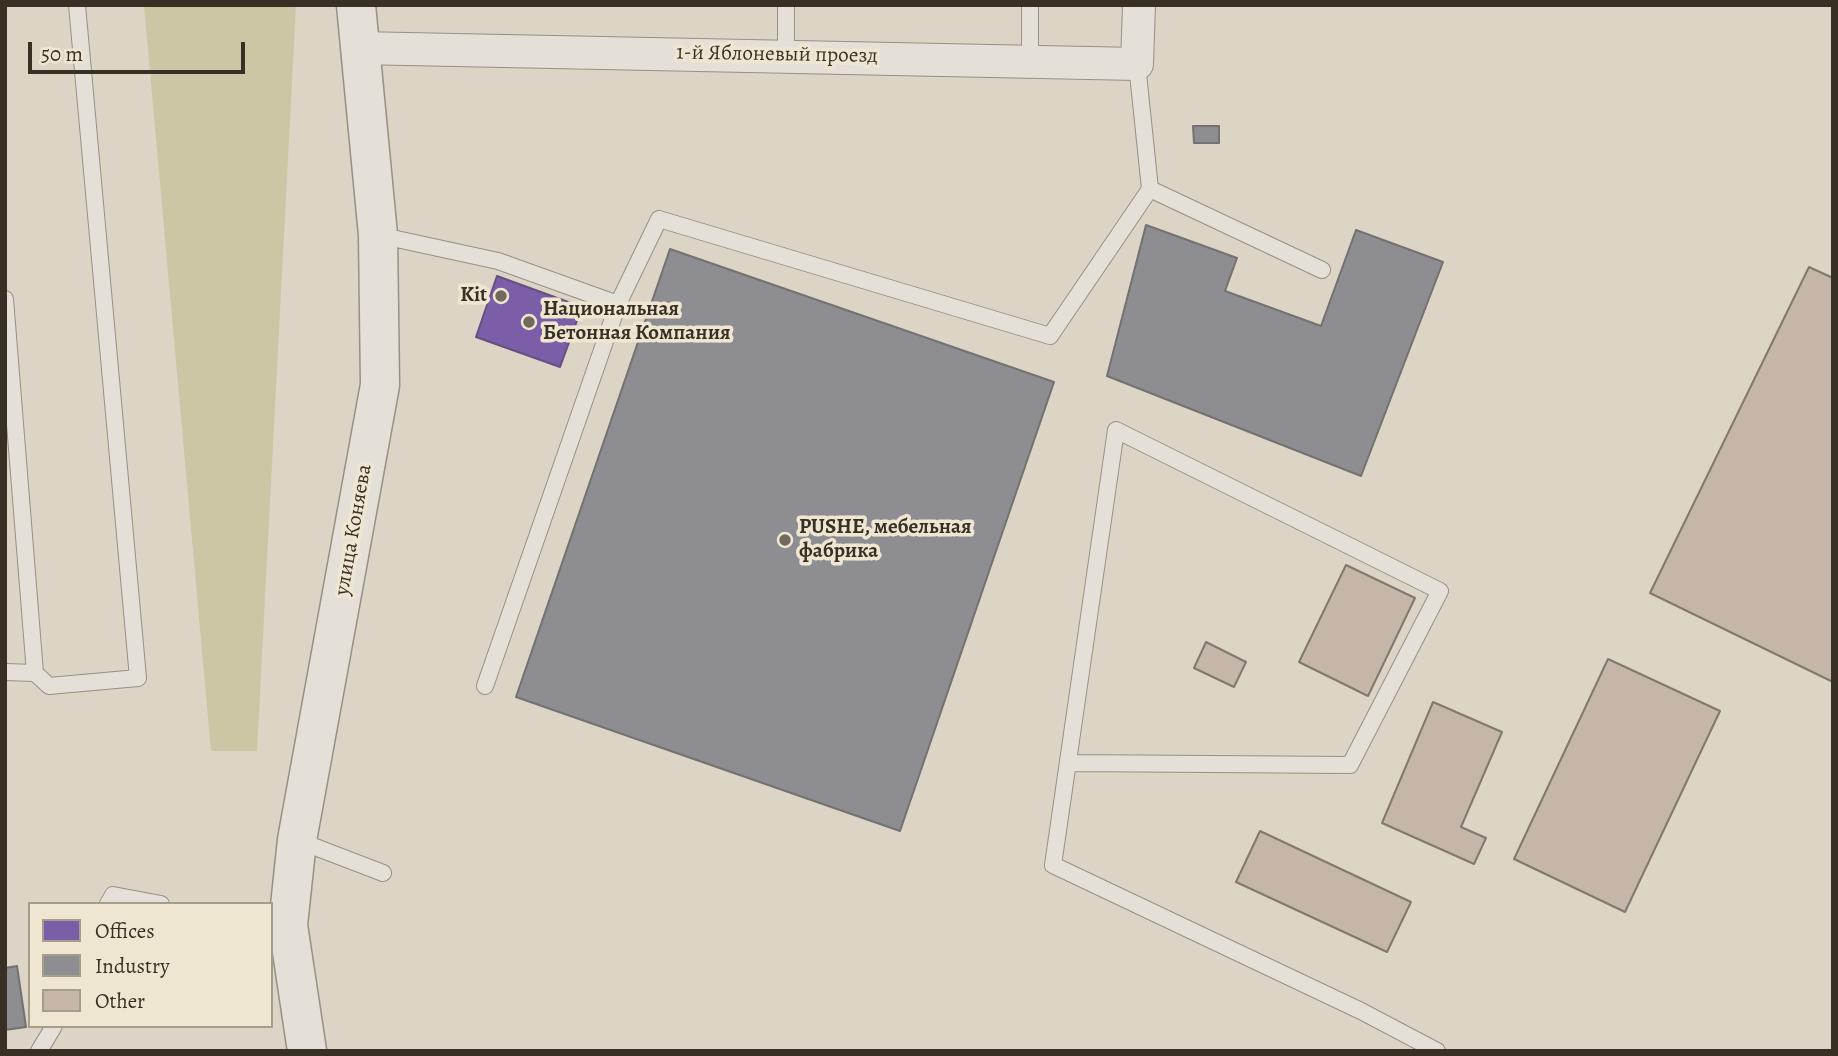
<!DOCTYPE html>
<html>
<head>
<meta charset="utf-8">
<style>
	body { margin:0 }
	#map { position:relative; width:1838px; height:1056px; overflow:hidden; background:#dcd4c4; font-family:Alegreya,serif }
	canvas { display:block }
	.frame { position:absolute; inset:0; border:7px solid #393025; pointer-events:none }
	.legend { position:absolute; left:28px; top:902px; width:245px; height:126px; box-sizing:border-box; background:#efe6d2; border:2px solid #a69d8d; margin:0; padding:9px 12px; list-style:none; font-size:21px; color:#393025 }
	.legend li { display:flex; align-items:center; gap:14px; height:35px }
	.legend b { width:35px; border:2px solid #a69d8d }
	.scale { position:absolute; left:28px; top:42px; width:217px; height:32px; box-sizing:border-box; border:4px solid #393025; border-top:0; padding-left:9px; font-size:21px; line-height:24px; white-space:nowrap; color:#393025; -webkit-text-stroke:5px #efe6d2; paint-order:stroke }
</style>
</head>
<body>
<div id="map">
<canvas width="1838" height="1056"></canvas>
<div class="frame"></div>
<ul class="legend">
<li><b style="height:19px;background:#7b5ea7"></b>Offices</li>
<li><b style="height:19px;background:#8d8d92"></b>Industry</li>
<li><b style="height:19px;background:#c5b6a9"></b>Other</li>
</ul>
<div class="scale">50 m</div>
</div>
<script>
const ctx = document.querySelector('canvas').getContext('2d');
ctx.lineJoin = 'round';
function fillPath(path, color) { ctx.fillStyle = color; ctx.fill(path, 'evenodd'); }
const shape = rows => new Path2D(rows.map(r => 'M' + r).join(''));
function trace(path, color, width, dash) { ctx.strokeStyle = color; ctx.lineWidth = width; ctx.lineCap = dash ? 'butt' : 'round'; ctx.setLineDash(dash || []); ctx.stroke(path); }
function drawText(font, color, halo, rows, align = 'center') {
  ctx.font = font + ' Alegreya,serif'; ctx.lineWidth = 7; ctx.setLineDash([]); ctx.textBaseline = 'middle'; ctx.strokeStyle = halo; ctx.fillStyle = color; for (const [text, x, y, turn = 0] of rows) {
    ctx.save(); ctx.translate(x, y); ctx.rotate((+turn || 0) * Math.PI / 180); ctx.textAlign = isNaN(turn) ? turn : align; if (halo) ctx.strokeText(text, 0, 0); ctx.fillText(text, 0, 0); ctx.restore();
  }
}
fillPath(shape([
	[144,5,296,5,257,751,211,751]
]), '#cac7a5');
const offices = shape([
	[497,276,582,307,560,367,476,337,497,276]
]);
fillPath(offices, '#7b5ea7');
trace(offices, '#675080', 2);
const industry = shape([
	[1193,126,1219,126,1219,143,1194,143,1193,126],
	[1146,225,1237,258,1225,291,1321,326,1356,230,1443,262,1361,476,1107,376,1146,225],
	[670,249,1054,382,900,831,516,697,670,249],
	[17,966,26,1027,5,1030,5,968,17,966]
]);
fillPath(industry, '#8d8d92');
trace(industry, '#747171', 2);
const building = shape([
	[1809,267,1833,278,1833,682,1650,593,1809,267],
	[1346,565,1415,598,1368,696,1299,662,1346,565],
	[1206,642,1246,662,1234,687,1194,668,1206,642],
	[1608,659,1720,711,1625,912,1514,859,1608,659],
	[1433,702,1502,732,1461,827,1486,838,1474,864,1382,823,1433,702],
	[1260,831,1411,902,1387,952,1236,882,1260,831]
]);
fillPath(building, '#c5b6a9');
trace(building, '#7f7970', 2);
const service = shape([
	[1030,5,1030,60],
	[786,56,786,5],
	[1137,64,1150,189,1322,270],
	[378,235,498,261,618,304,485,686],
	[5,299,35,673,49,686,138,678,77,5],
	[618,304,659,219,1050,336,1150,189],
	[5,672,35,673],
	[1068,763,1350,765,1440,591,1116,430,1053,865,1361,1011,1437,1051],
	[297,840,383,873],
	[108,904,113,895,161,904],
	[39,1051,54,1026]
]);
const minor = shape([
	[358,48,1137,64,1139,5]
]);
const tertiary = shape([
	[307,1051,288,925,297,840,380,385,378,235,356,5]
]);
trace(service, '#969085', 18);
trace(minor, '#969085', 34);
trace(tertiary, '#969085', 41);
trace(service, '#e4e0d8', 16);
trace(minor, '#e4e0d8', 32);
trace(tertiary, '#e4e0d8', 38);
for (const [x, y, r, color] of [
	[501,296,7,"#72695d"],
	[529,322,7,"#72695d"],
	[785,540,7,"#72695d"]
]) { const dot = new Path2D(); dot.arc(x, y, r, 0, 2 * Math.PI); ctx.fillStyle = color; ctx.fill(dot); trace(dot, '#efe6d2', 2.5); }
drawText('21px', '#393025', '#efe6d2', [
	["1-й Яблоневый проезд",777,55,1],
	["улица Коняева",354,530,-80]
]);
drawText('bold 21px', '#393025', '#efe6d2', [
	["Kit",487,296,"right"],
	["Национальная",543,310],
	["Бетонная Компания",543,334],
	["PUSHE, мебельная",799,528],
	["фабрика",799,552]
], 'left');
</script>
</body>
</html>
